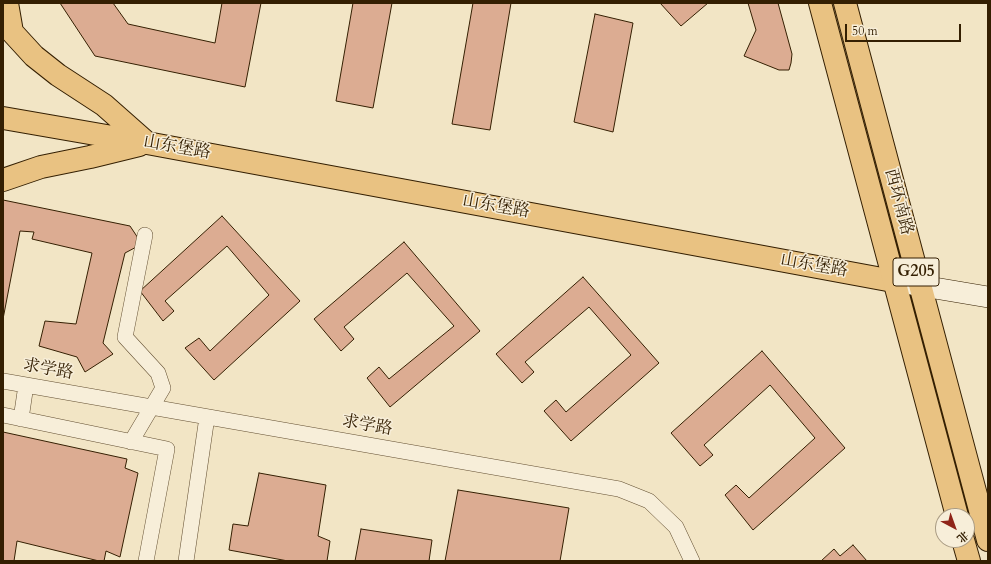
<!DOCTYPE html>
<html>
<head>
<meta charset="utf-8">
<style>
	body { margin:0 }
	#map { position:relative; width:991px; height:564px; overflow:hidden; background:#f2e5c5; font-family:Cardo,"Noto Serif SC",serif }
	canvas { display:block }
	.frame { position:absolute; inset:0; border:4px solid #341f02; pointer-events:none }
	.north { position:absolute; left:935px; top:508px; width:40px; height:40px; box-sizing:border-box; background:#f7eed9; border:1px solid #a99b83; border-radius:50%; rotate:139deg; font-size:11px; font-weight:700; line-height:16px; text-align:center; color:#341f02 }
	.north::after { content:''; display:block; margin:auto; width:14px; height:18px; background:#8f2418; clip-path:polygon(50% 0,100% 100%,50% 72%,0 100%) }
	.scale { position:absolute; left:845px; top:24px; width:116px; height:18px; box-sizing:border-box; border:2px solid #341f02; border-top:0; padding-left:5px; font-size:12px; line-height:14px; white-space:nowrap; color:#341f02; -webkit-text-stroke:3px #f7eed9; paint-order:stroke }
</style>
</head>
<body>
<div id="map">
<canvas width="991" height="564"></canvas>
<div class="frame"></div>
<div class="north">北</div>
<div class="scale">50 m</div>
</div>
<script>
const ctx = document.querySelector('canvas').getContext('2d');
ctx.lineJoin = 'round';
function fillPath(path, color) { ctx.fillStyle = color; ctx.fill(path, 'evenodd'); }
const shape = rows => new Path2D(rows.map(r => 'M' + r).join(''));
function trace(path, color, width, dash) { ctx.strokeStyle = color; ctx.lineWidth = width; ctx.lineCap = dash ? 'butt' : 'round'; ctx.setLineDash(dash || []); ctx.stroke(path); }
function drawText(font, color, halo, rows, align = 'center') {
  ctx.font = font + ' Cardo,"Noto Serif SC",serif'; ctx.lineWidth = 3; ctx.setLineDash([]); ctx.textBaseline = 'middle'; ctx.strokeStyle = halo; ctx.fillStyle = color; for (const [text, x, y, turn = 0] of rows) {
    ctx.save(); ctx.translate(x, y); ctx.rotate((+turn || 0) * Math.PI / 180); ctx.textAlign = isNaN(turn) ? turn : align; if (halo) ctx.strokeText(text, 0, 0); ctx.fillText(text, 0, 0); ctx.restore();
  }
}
const building = shape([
	[60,3,113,3,128,24,215,43,222,3,261,3,245,87,95,56,60,3],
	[353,3,392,3,373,108,336,101,353,3],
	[473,3,511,3,490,130,452,124,473,3],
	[660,3,708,3,681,26,660,3],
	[748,3,778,3,792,54,791,63,789,70,779,70,744,56,756,30,748,3],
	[595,14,633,23,613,132,574,122,595,14],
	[3,200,130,226,142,244,125,253,103,343,113,354,85,372,77,357,39,346,45,321,76,324,92,253,32,239,34,232,20,231,3,319,3,200],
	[222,216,300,301,214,380,185,348,199,338,210,351,269,295,227,246,165,301,174,311,163,321,140,291,222,216],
	[404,242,480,331,390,407,367,378,379,367,389,379,454,326,407,273,344,327,354,339,341,351,314,319,404,242],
	[583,277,659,363,571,441,544,411,556,400,566,412,631,355,589,307,525,362,534,372,522,383,496,354,583,277],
	[762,351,845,448,753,530,725,495,736,485,749,498,815,438,770,385,704,445,713,455,700,466,671,433,762,351],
	[3,432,127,459,125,468,138,473,120,557,106,551,104,561,99,561,17,541,14,561,3,561,3,432],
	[259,473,326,485,318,536,330,541,327,561,288,561,229,550,233,524,248,526,259,473],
	[458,490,569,508,560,561,445,561,458,490],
	[361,529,432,540,429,561,355,561,361,529],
	[853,545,867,561,821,561,834,549,840,556,853,545]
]);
fillPath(building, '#dcac92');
trace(building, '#341f02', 1);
const street = shape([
	[3,381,619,489,649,501,676,527,692,561],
	[3,415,167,449,146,561],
	[21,419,26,385],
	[131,442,163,388,158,373,125,337,145,235],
	[186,561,207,417]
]);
const secondary = shape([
	[893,281,988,297]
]);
const primary = shape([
	[7,3,12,32,34,56,58,75,104,105,147,143],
	[3,118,147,143,893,281],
	[3,180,41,167,90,157,139,145]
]);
const highway = shape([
	[820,3,957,516],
	[845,3,988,540],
	[963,540,969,561]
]);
trace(street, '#645033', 16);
trace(secondary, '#341f02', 22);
trace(primary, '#341f02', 24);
trace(highway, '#341f02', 24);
trace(street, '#f7eed9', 15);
trace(secondary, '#f7eed9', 21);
trace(primary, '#e9c282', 22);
trace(highway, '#e9c282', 22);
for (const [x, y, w] of [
	[916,272,46]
]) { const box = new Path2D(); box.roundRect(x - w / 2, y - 14, w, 28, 3); ctx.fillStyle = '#f7eed9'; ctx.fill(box); trace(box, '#341f02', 1); }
drawText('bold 16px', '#341f02', null, [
	["G205",916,272]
]);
drawText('17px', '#341f02', '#f7eed9', [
	["山东堡路",177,148,10],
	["西环南路",898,202,75],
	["山东堡路",496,207,10],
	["山东堡路",814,266,10],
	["求学路",48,370,10],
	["求学路",367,426,10]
]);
</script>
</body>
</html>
